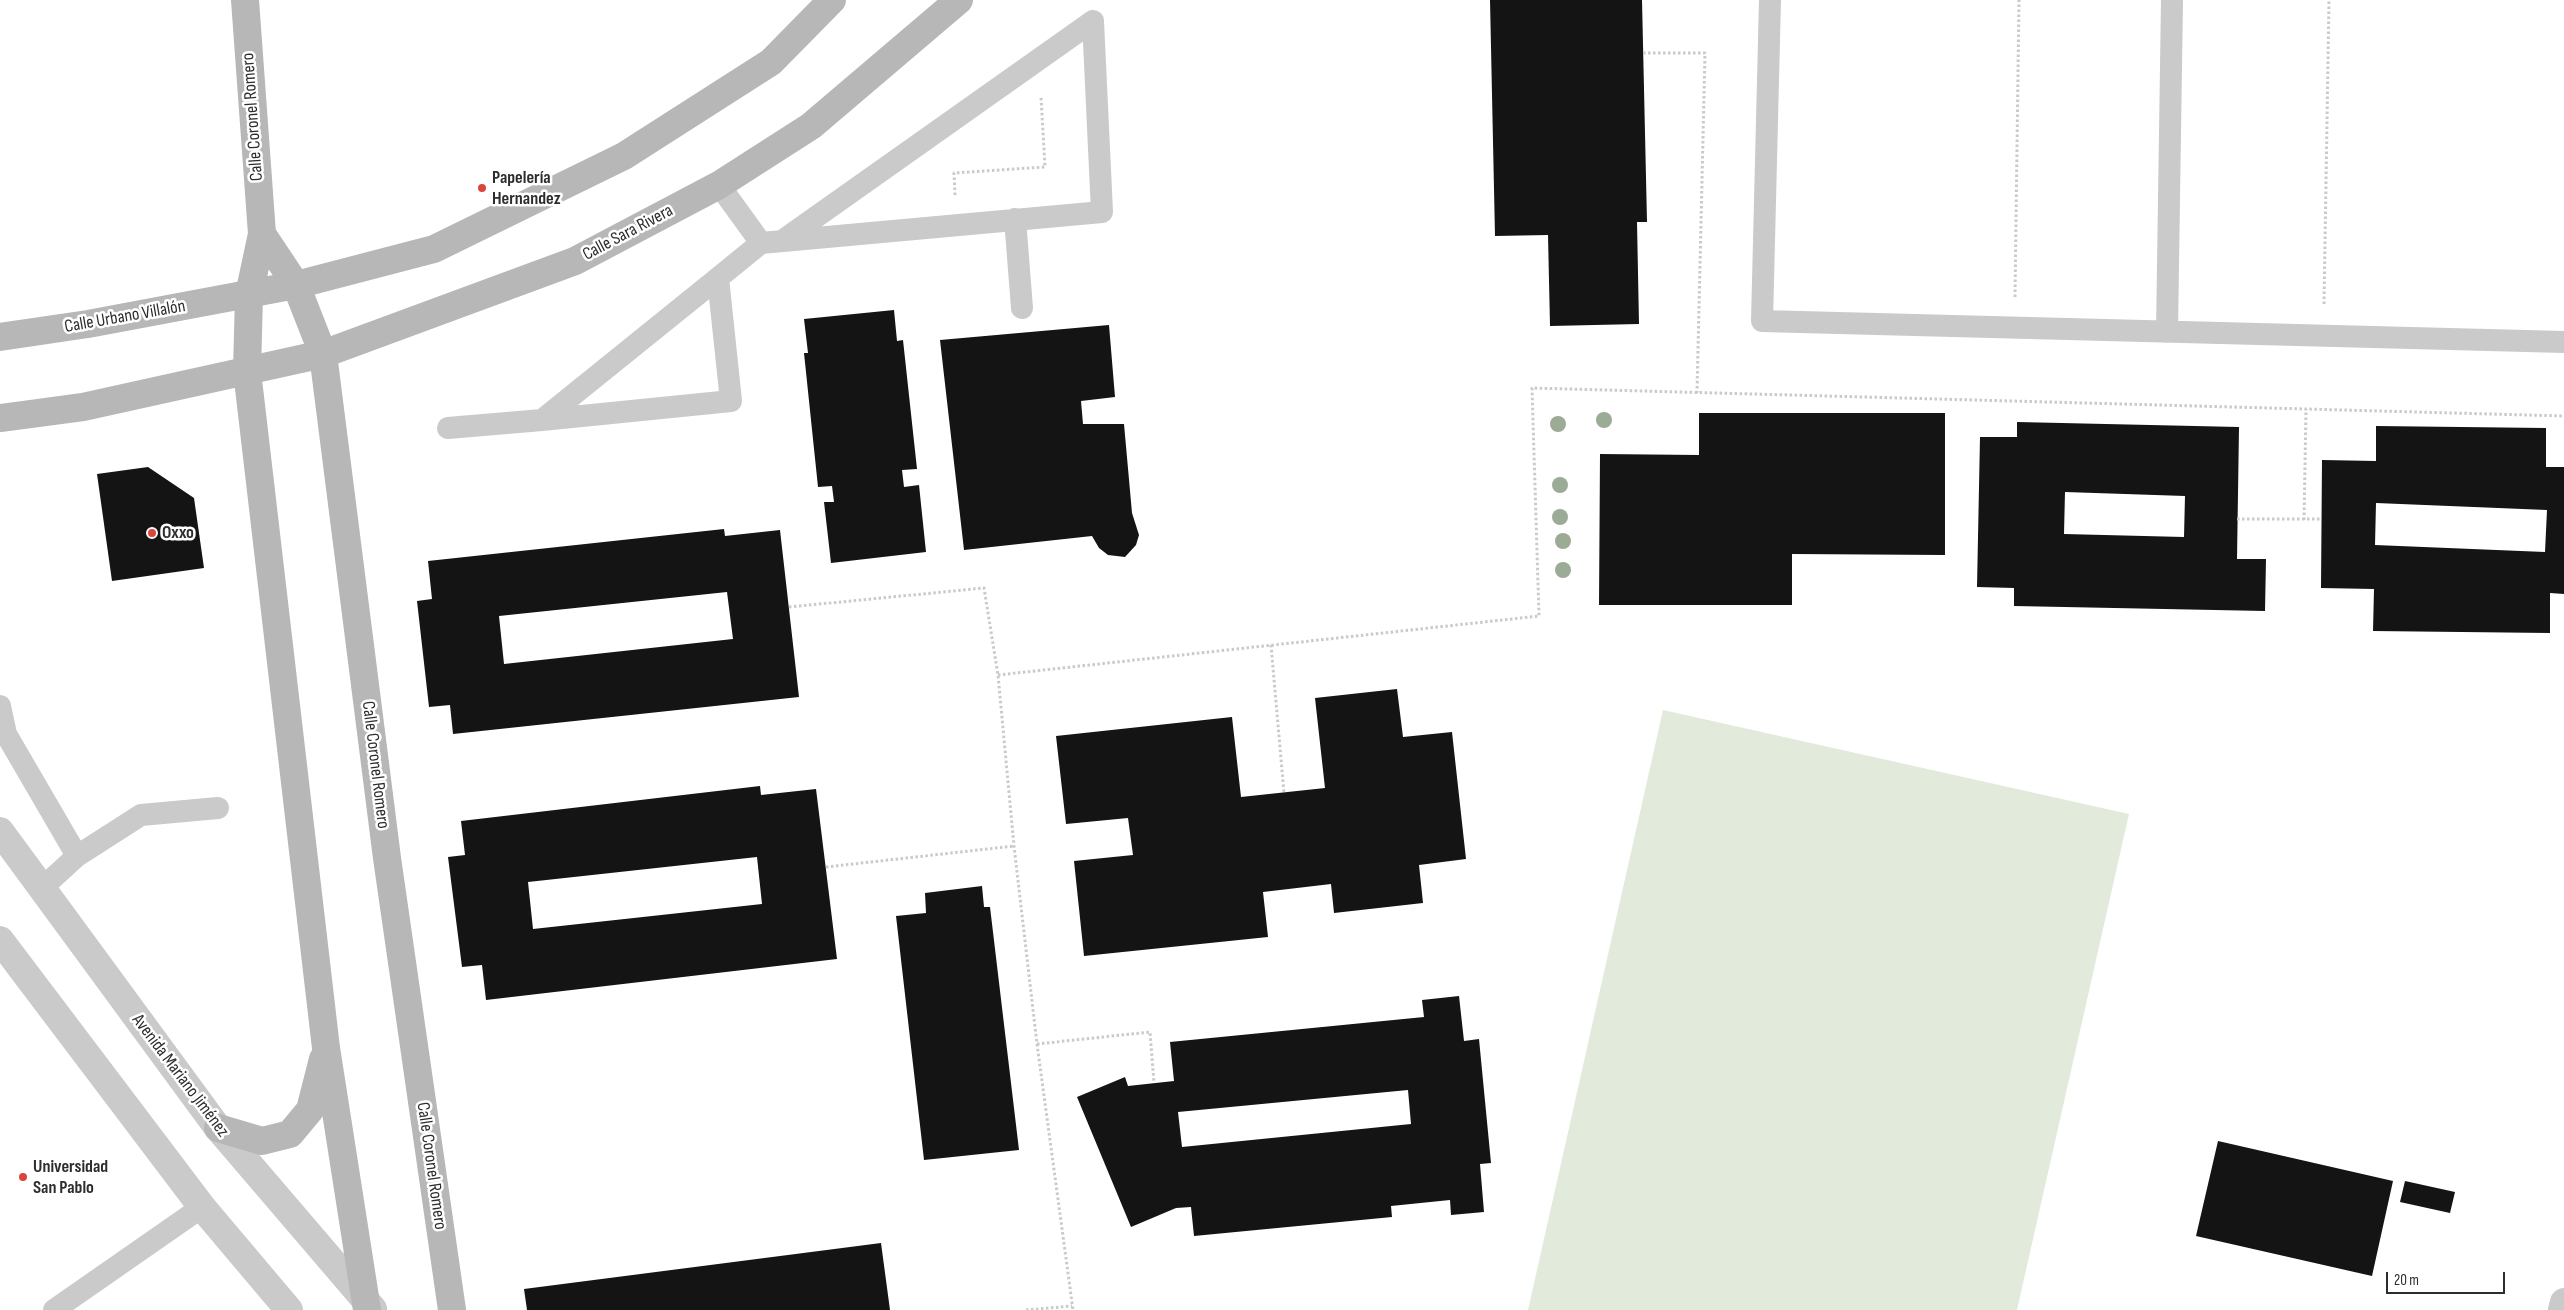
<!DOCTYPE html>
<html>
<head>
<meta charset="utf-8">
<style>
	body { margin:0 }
	#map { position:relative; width:2564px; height:1310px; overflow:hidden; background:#fff; font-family:"Sofia Sans Condensed",sans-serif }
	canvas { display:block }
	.scale { position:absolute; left:2386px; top:1272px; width:119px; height:22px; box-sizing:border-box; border:2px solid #2d2d2d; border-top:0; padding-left:6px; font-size:15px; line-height:18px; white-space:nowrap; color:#2d2d2d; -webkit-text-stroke:4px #fff; paint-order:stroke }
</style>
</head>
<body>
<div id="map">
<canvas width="2564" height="1310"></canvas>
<div class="scale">20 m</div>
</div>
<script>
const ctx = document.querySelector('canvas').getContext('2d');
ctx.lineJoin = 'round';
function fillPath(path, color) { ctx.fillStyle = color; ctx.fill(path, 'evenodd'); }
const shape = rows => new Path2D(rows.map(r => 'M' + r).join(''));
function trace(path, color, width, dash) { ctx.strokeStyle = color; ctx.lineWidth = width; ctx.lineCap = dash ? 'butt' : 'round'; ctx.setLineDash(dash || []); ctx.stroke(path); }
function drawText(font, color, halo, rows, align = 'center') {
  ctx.font = font + ' "Sofia Sans Condensed",sans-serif'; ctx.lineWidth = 5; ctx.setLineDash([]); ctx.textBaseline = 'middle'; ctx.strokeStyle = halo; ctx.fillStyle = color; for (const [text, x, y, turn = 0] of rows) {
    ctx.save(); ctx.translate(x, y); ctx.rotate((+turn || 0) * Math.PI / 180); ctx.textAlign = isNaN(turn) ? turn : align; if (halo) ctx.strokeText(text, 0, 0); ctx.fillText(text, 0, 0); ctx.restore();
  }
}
fillPath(shape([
	[1663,710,2129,814,2017,1310,1528,1310]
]), '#e2eadc');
fillPath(shape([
	[1490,0,1642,0,1647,222,1637,222,1639,324,1550,326,1548,235,1495,236],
	[894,310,897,341,903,340,917,469,902,470,904,487,919,485,926,552,831,563,824,502,834,502,832,486,818,487,804,353,808,353,804,319],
	[1109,325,1115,397,1081,401,1083,424,1124,424,1132,513,1139,535,1136,545,1125,557,1108,555,1099,548,1092,536,964,550,940,340],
	[1699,413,1945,413,1945,555,1792,554,1792,605,1599,605,1600,454,1699,455],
	[2017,422,2239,427,2237,559,2266,559,2265,611,2014,606,2014,588,1977,587,1980,437,2017,437],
	[2065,492,2185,496,2184,537,2064,534],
	[2376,426,2546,428,2546,467,2564,467,2564,594,2550,593,2550,633,2373,631,2374,589,2321,588,2322,460,2376,461],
	[2376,503,2547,510,2545,552,2375,545],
	[148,467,194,498,204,568,112,581,97,474],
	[724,529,725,536,780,530,799,697,453,734,450,705,429,707,417,601,432,599,428,561],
	[727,592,733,639,504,664,499,616],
	[1397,689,1403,737,1452,732,1466,859,1419,865,1423,903,1334,913,1331,884,1263,892,1268,937,1084,956,1074,861,1133,855,1128,818,1066,824,1056,736,1232,717,1241,797,1325,788,1315,698],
	[760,786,761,795,816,789,837,959,486,1000,482,965,462,967,448,857,465,855,461,821],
	[757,857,762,904,533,929,528,882],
	[982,886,984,907,990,907,1019,1150,924,1160,896,916,926,913,925,893],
	[1459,996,1464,1041,1479,1039,1491,1163,1480,1164,1484,1212,1451,1215,1450,1200,1391,1206,1392,1217,1194,1236,1191,1207,1176,1208,1131,1227,1077,1097,1125,1077,1128,1086,1174,1081,1170,1042,1424,1017,1422,1000],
	[1408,1090,1411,1124,1182,1147,1178,1112],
	[2218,1141,2393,1181,2372,1276,2196,1236],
	[2405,1181,2455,1192,2450,1213,2400,1202],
	[881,1243,890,1310,527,1310,524,1289]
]), '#141414');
trace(shape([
	[1643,53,1705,53,1697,393],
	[955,195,954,173,1045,167,1041,97],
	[2015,297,2019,0],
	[2324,304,2329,0],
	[2237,519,2322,519],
	[2304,520,2306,409],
	[789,607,984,588,998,675,1014,846,1037,1044,1073,1310],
	[1271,645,1284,793],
	[998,675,1539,616,1532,388,2564,416],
	[826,867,1014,846],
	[1037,1044,1150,1032,1154,1083],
	[1026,1310,1072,1306]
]), '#cacaca', 3, [2.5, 2.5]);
trace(shape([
	[1770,0,1762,321,2564,342],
	[719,185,761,243],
	[1015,219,1022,308],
	[718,278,731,401,542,420,718,278,761,243,1102,212,1093,21,782,241],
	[2167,332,2172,0],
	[448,428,542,420],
	[0,706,6,734,77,856,42,888],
	[77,856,141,815,218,808],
	[54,1310,202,1207]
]), '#cacaca', 22);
trace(shape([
	[0,831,218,1128,373,1309],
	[0,940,202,1207,289,1310],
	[2562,1310,2564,1302]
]), '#cacaca', 28);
trace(shape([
	[245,0,262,234,249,295,247,371,326,1048,367,1310],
	[262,234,296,285,323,354,387,858,452,1310],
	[0,337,88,324,296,285,434,249,624,156,771,62,832,0],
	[0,418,83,407,323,354,575,261,719,185,811,126,959,0],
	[218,1128,262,1141,290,1134,310,1110,323,1059]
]), '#b7b7b7', 28);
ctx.fillStyle = '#9cab95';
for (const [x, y] of [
	[1604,420],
	[1558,424],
	[1560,485],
	[1560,517],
	[1563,541],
	[1563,570]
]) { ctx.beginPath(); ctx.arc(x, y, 8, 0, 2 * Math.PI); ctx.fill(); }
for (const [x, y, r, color] of [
	[482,188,5,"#d8463c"],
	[152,533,5,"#d8463c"],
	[23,1177,5,"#d8463c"]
]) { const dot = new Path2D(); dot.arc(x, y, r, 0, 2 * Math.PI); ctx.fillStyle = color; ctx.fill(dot); trace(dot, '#fff', 2); }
drawText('18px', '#2d2d2d', '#fff', [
	["Calle Coronel Romero",253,117,-94],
	["Calle Sara Rivera",628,233,-28],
	["Calle Urbano Villalón",125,317,-10],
	["Calle Coronel Romero",375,765,83],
	["Avenida Mariano Jiménez",180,1076,53],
	["Calle Coronel Romero",431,1166,82]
]);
drawText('bold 18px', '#2d2d2d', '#fff', [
	["Papelería",492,178],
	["Hernandez",492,199],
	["Oxxo",162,533],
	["Universidad",33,1167],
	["San Pablo",33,1188]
], 'left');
</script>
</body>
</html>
